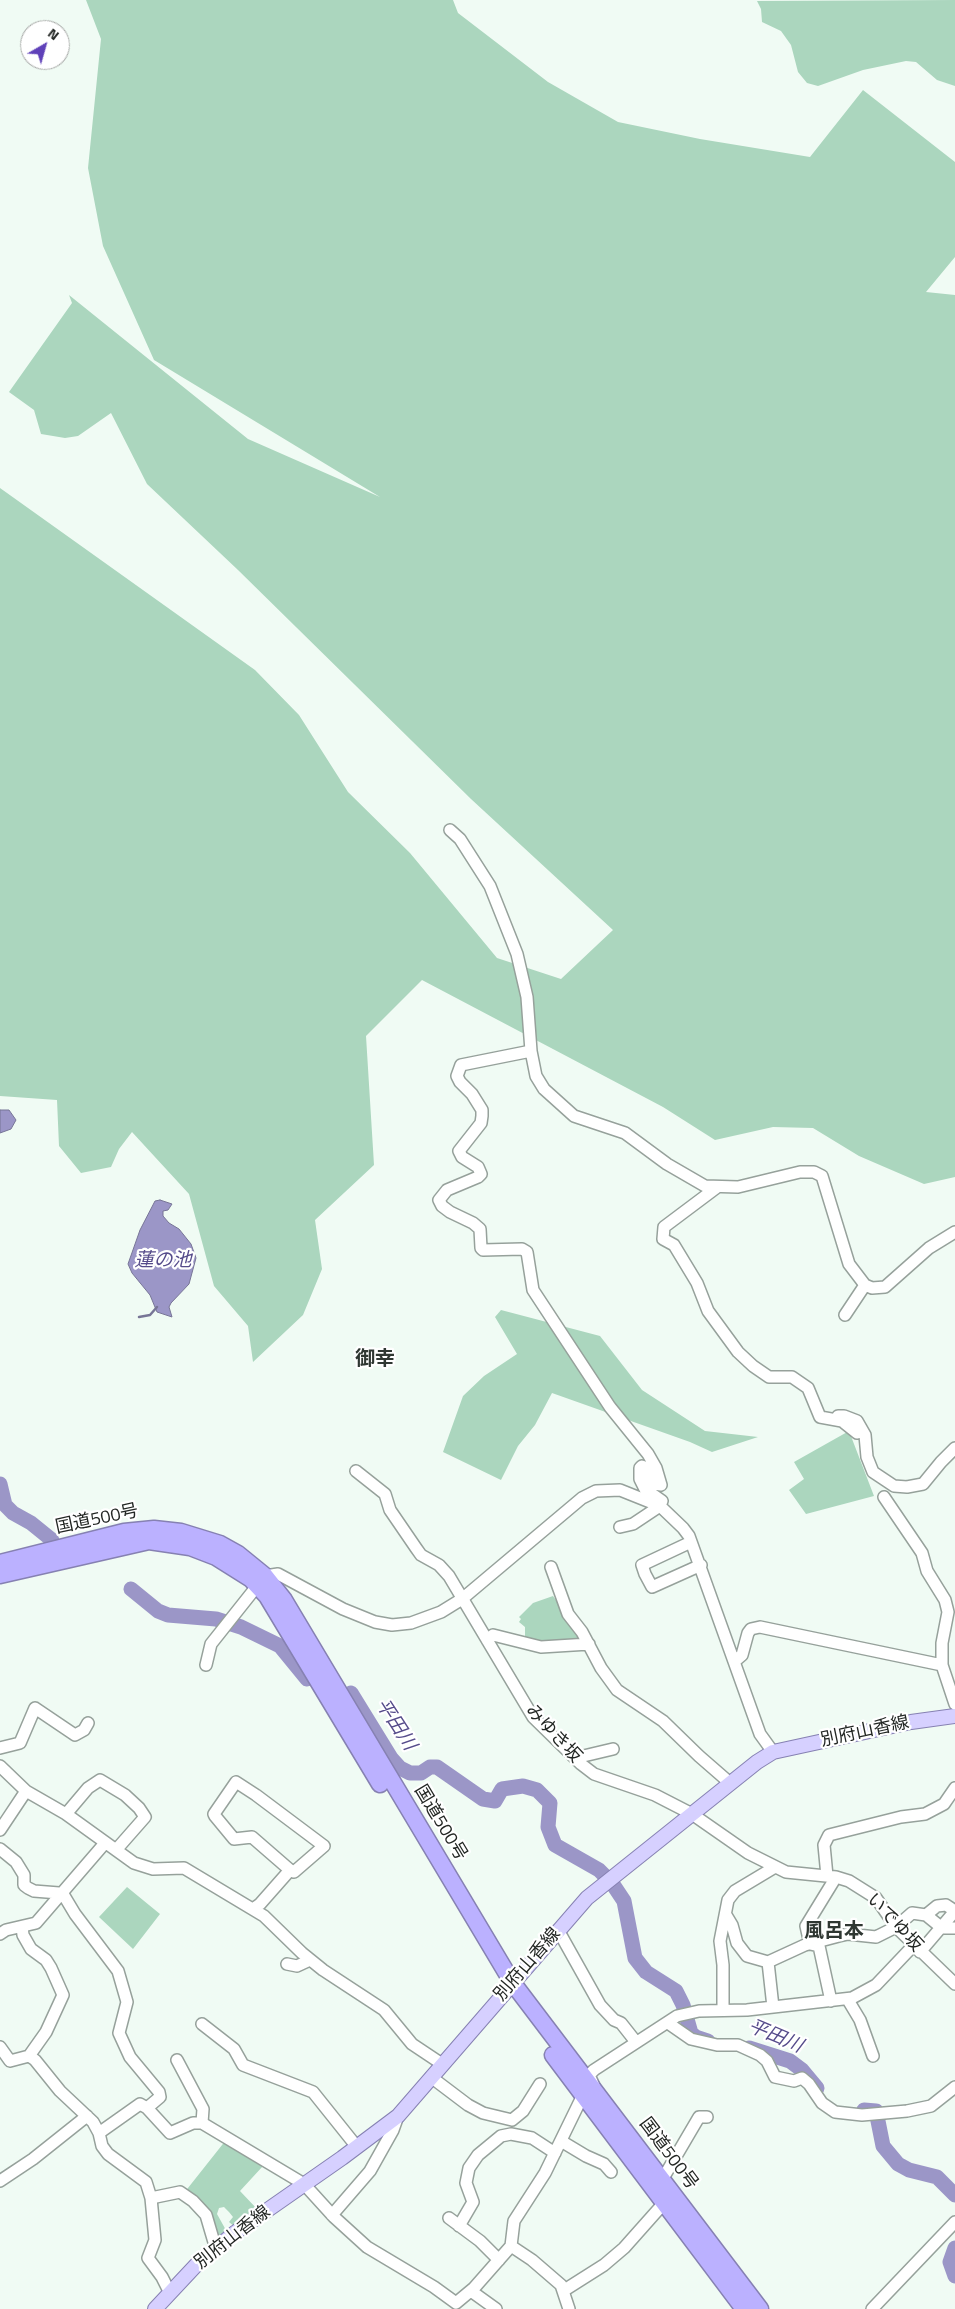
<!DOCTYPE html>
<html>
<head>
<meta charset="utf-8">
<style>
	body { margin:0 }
	#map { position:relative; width:955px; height:2309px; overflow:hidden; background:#f0fbf4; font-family:"Titillium Web",sans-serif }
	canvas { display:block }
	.north { position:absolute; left:20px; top:20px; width:50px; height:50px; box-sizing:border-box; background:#fff; border:1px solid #a7a9a7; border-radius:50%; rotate:38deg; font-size:14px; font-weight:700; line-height:20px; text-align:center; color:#232724 }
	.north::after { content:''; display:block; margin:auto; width:18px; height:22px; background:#5f41b9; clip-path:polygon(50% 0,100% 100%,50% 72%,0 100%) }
</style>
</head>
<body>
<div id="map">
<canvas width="955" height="2309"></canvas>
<div class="north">N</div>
</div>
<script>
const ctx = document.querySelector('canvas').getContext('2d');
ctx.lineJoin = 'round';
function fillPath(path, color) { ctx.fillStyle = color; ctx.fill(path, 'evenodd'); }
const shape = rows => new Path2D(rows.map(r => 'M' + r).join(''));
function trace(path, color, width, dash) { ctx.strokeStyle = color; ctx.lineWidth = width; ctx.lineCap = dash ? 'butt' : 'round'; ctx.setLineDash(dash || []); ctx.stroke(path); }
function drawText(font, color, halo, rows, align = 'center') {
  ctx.font = font + ' "Titillium Web","Noto Sans JP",sans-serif'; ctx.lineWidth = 4.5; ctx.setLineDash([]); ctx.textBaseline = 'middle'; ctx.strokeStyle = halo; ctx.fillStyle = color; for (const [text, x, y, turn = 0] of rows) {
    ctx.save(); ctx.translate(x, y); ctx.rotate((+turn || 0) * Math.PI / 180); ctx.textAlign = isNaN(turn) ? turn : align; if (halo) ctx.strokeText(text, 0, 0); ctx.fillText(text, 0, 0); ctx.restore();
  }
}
fillPath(shape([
	[86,0,453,0,458,13,548,82,618,122,700,139,810,157,863,90,955,162,955,257,926,292,955,295,955,1177,924,1184,859,1156,813,1128,773,1127,715,1140,663,1107,422,980,366,1036,374,1165,315,1220,322,1269,303,1315,253,1362,248,1326,214,1286,189,1194,132,1132,119,1149,111,1167,81,1173,59,1146,57,1100,0,1096,0,488,255,670,299,715,348,792,410,853,497,958,561,979,613,930,471,799,238,570,147,484,111,413,78,436,65,438,41,434,34,410,9,392,72,303,69,295,248,439,380,497,154,360,103,246,88,168,101,39],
	[955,0,955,86,937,80,916,62,906,61,863,70,818,86,807,83,798,72,791,45,781,31,762,22,761,9,757,1],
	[501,1310,600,1336,642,1390,705,1431,758,1437,712,1452,690,1442,552,1393,535,1425,518,1446,501,1480,443,1452,463,1396,484,1376,517,1354,495,1317],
	[849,1431,874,1496,806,1514,789,1490,804,1479,794,1462],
	[553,1596,582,1637,559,1643,537,1643,525,1638,525,1627,519,1622,521,1619,519,1617,533,1603],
	[127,1887,160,1914,133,1949,99,1917],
	[226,2140,263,2166,240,2191,258,2210,235,2227,229,2222,233,2217,229,2212,224,2207,219,2208,217,2214,227,2232,214,2243,207,2212,184,2193]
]), '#abd6be');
const water = shape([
	[0,1110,9,1110,16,1120,11,1129,0,1133,0,1110],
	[160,1200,172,1204,168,1210,163,1211,163,1216,169,1223,179,1229,191,1244,196,1258,189,1284,171,1303,169,1307,172,1317,157,1312,150,1295,132,1273,128,1264,140,1230,155,1201,160,1200]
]);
fillPath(water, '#9b96c7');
trace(water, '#777596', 1);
trace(shape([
	[139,1317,150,1315,157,1307]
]), '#777596', 2.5);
trace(shape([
	[0,1484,5,1505,13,1513,31,1523,52,1540],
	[131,1589,158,1611,168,1615,216,1619,241,1627,280,1646,307,1679],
	[351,1693,391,1758,400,1768,410,1773,421,1773,430,1767,437,1767,483,1799,495,1801,502,1789,523,1786,537,1790,550,1803,548,1827,555,1845,599,1870,608,1879],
	[614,1886,624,1901,635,1958,646,1972,676,1991,683,2005,691,2033,696,2037,708,2041],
	[749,2048,790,2061,802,2070,817,2088],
	[864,2110,876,2111,883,2146,898,2164,909,2170,937,2177,955,2195],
	[955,2248,950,2262,955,2276]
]), '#9b96c7', 15);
const minor = shape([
	[450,830,460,839,490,886,517,954,527,997,531,1051,536,1076,544,1089,574,1116,625,1133,667,1164,705,1186,738,1187,800,1172,814,1172,822,1176,849,1264,865,1285,872,1288,885,1287,929,1248,955,1232],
	[531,1051,461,1065,457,1076,460,1082,472,1094,482,1110,482,1116,481,1123,459,1151,462,1157,478,1167,481,1174,478,1177,447,1190,439,1200,442,1206,450,1212,473,1223,480,1229,481,1248,483,1250,522,1249,527,1252,533,1290,610,1407,648,1454,656,1468,661,1485,654,1484,647,1468,642,1466,640,1468,640,1479,645,1489,662,1501],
	[716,1188,664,1227,663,1239,674,1245,697,1283,708,1311,738,1352,753,1366,769,1377,792,1377,808,1388,820,1417,842,1421,857,1433],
	[845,1315,865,1285],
	[838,1416,844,1416,857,1421,865,1435,867,1457,873,1472,894,1486,907,1487,923,1484,941,1462,955,1448],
	[356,1471,385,1494,390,1510,416,1548,421,1555,439,1565,449,1576,533,1717,581,1764,594,1774,655,1795,692,1814,748,1853,786,1872,836,1877,849,1881,876,1898,896,1927,955,1984],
	[884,1497,922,1553,927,1571,945,1600,948,1612,942,1643,942,1665,955,1704],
	[620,1527,633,1524,660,1506],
	[691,1542,642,1565,645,1574,652,1587,701,1565],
	[551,1567,568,1614,582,1632,601,1668,617,1690,663,1721,699,1756,730,1783],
	[487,1640,493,1635,541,1647,589,1644],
	[735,1661,742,1655,748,1633,751,1629,760,1627,942,1665],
	[206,1665,211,1644,265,1576,278,1574,343,1609,375,1622,392,1625,411,1623,441,1612,462,1599,582,1498,596,1491,620,1490,660,1506,683,1528,689,1536,760,1734,773,1752],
	[0,1748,20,1743,35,1708,75,1735,84,1730,88,1723],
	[575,1758,613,1749],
	[0,1766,26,1791,66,1814,134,1863,153,1869,184,1868,264,1916,302,1953,323,1970,384,2010,412,2044,442,2064],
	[66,1814,88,1788,100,1780,125,1795,139,1808,145,1817,116,1850],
	[0,1830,26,1791],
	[0,1849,16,1862,24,1875,24,1885,28,1888,34,1891,59,1893,63,1895],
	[827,1876,824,1845,829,1835,901,1817,925,1814,944,1804,955,1788],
	[63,1894,75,1914,118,1971,127,2002,119,2033,130,2057,159,2092,160,2097,147,2108],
	[253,1909,260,1904,290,1870,294,1872,324,1846,256,1795,236,1782,214,1814,215,1816,234,1839,252,1837,290,1870],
	[726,1915,732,1925,737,1943,747,1956,768,1962,805,1945,839,1936,848,1934,876,1937,896,1927,912,1913,926,1915,942,1928,955,1928],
	[926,1915,937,1906,946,1905,955,1911],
	[22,1927,23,1935,31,1949,46,1960,51,1968,63,1995,46,2032,29,2056],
	[558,1930,600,2005,614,2020,621,2023,636,2042],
	[0,1934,6,1930,36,1923,105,1843],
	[920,1952,955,1911],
	[768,1962,773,2007],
	[287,1964,297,1966,310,1960],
	[848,2000,860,2020,873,2056],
	[831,2001,819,1946,810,1944,806,1926,836,1877],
	[723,2010,723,1965,720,1941,728,1900,735,1891,775,1867],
	[668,2023,691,2039,717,2045,738,2045,760,2055,767,2061,775,2077,794,2081,802,2078,809,2084,822,2103,835,2112,862,2115,907,2111,931,2106,955,2087],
	[202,2024,234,2049,243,2065,313,2092,357,2147],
	[0,2047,10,2061,29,2056,35,2060,60,2091,93,2122,99,2133,102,2146,108,2154,146,2182,151,2198,155,2240,148,2258,162,2277,170,2293],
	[177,2060,203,2109,202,2123],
	[431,2077,468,2105,483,2113,512,2120,523,2111,540,2084],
	[99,2133,140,2104,147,2108,170,2133,193,2123,202,2123,304,2184,334,2217,367,2247,434,2287,456,2303,474,2288,511,2246,514,2221,545,2173,583,2095,594,2086,589,2075,594,2070,677,2016,699,2011,747,2010,852,1998,876,1985,913,1946],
	[561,2141,586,2156,604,2164,611,2172],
	[662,2180,699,2117,707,2117],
	[0,2181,33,2159,87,2116],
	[151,2198,180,2192,193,2201,206,2215,216,2249],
	[332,2215,370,2171,393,2130,398,2116],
	[449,2218,480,2241,499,2260],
	[459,2226,473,2202,466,2183,469,2168,478,2155,501,2136,511,2134,532,2138,555,2153],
	[511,2246,532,2260,561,2285,569,2309],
	[471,2291,496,2309],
	[563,2291,604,2265,624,2248,664,2203],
	[872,2309,955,2222]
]);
const major = shape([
	[155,2309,199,2262,236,2232,342,2158,398,2116,587,1898,757,1762,773,1752,911,1722,955,1716]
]);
const highway = shape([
	[0,1563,124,1532,154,1529,181,1532,220,1544,238,1554,265,1576,284,1600,512,1982,760,2309],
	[0,1575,149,1541,190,1547,216,1557,251,1579,267,1596,380,1784],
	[553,2055,744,2309]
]);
trace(minor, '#96a19b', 14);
trace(major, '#8681b2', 16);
trace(highway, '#8681b2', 19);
trace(minor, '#fff', 11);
trace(major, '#d6d0ff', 14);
trace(highway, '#bbb1ff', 16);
drawText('18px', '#232724', '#fff', [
	["国道500号",97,1520,-12],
	["別府山香線",865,1732,-12],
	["みゆき坂",553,1734,47],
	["国道500号",440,1823,59],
	["いでゆ坂",894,1923,47],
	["別府山香線",528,1965,-49],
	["国道500号",668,2154,53],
	["別府山香線",233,2238,-38]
]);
drawText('italic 19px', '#564c8b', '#fff', [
	["蓮の池",163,1261],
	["平田川",395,1725,57],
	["平田川",775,2037,23]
]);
drawText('bold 20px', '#2f3732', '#fff', [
	["御幸",375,1360],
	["風呂本",834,1932]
]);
</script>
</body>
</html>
